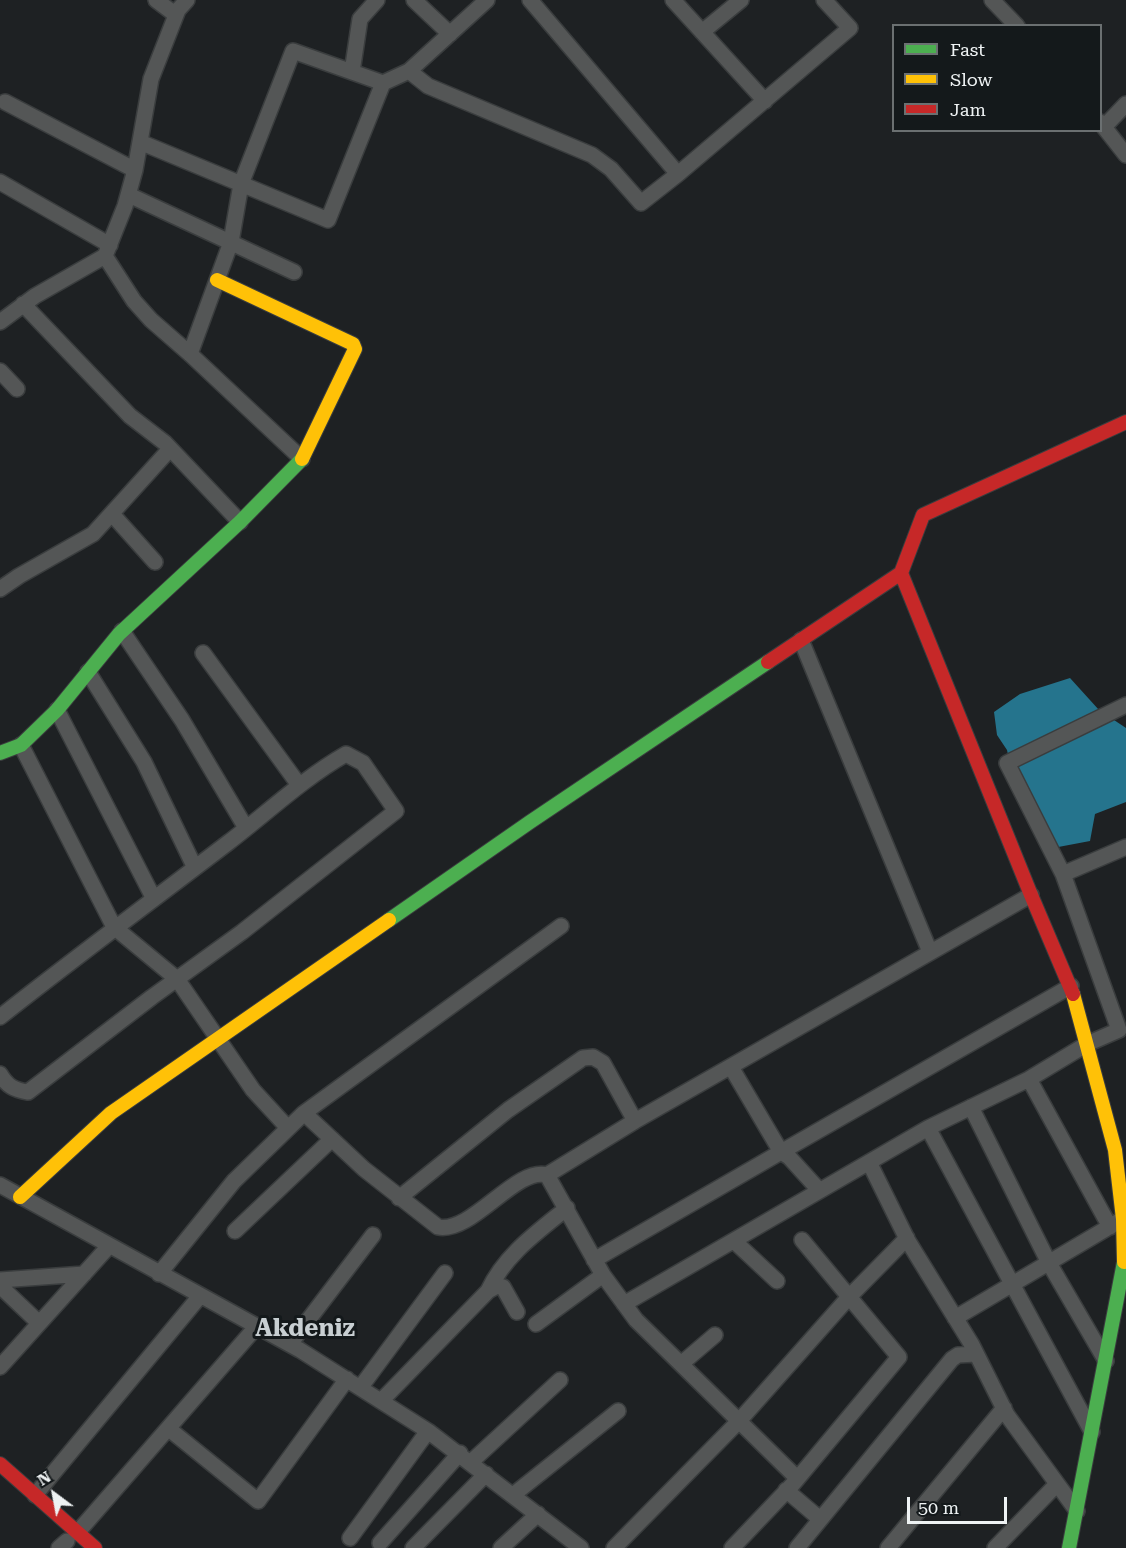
<!DOCTYPE html>
<style>
body{margin:0}
#map{position:relative;width:1126px;height:1548px;overflow:hidden;background:#1e2123;font-family:"Roboto Serif",serif}
canvas{display:block}
.legend{position:absolute;left:892px;top:24px;width:210px;height:108px;box-sizing:border-box;background:#14191b;border:2px solid #6b7071;margin:0;padding:8px 10px;list-style:none;font-size:18px;color:#eef2f3}
.legend li{display:flex;align-items:center;gap:12px;height:30px}
.legend b{width:30px;border:2px solid #6b7071}
.north{position:absolute;left:24px;top:1464px;width:60px;height:60px;-webkit-text-stroke:4px #14191b;paint-order:stroke;rotate:328deg;font-size:16px;font-weight:700;line-height:24px;text-align:center;color:#eef2f3}
.north::after{content:'';display:block;margin:auto;width:21px;height:27px;background:#eef2f3;clip-path:polygon(50% 0,100% 100%,50% 72%,0 100%)}
.scale{position:absolute;left:907px;top:1497px;width:100px;height:27px;box-sizing:border-box;border:3px solid #eef2f3;border-top:0;padding-left:8px;font-size:18px;line-height:21px;white-space:nowrap;color:#eef2f3;-webkit-text-stroke:4px #14191b;paint-order:stroke}
</style>
<div id="map">
<canvas width="1126" height="1548"></canvas>
<ul class="legend">
<li><b style="height:8px;background:#4caf50"></b>Fast</li>
<li><b style="height:8px;background:#ffc107"></b>Slow</li>
<li><b style="height:8px;background:#c62828"></b>Jam</li>
</ul>
<div class="north">N</div>
<div class="scale">50 m</div>
</div>
<script>
const ctx = document.querySelector('canvas').getContext('2d');
ctx.lineJoin = 'round';
function paint(path, color) { ctx.fillStyle = color; ctx.fill(path, 'evenodd'); }
function strokePath(path, color, width, dash) { ctx.strokeStyle = color; ctx.lineWidth = width; ctx.lineCap = dash ? 'butt' : 'round'; ctx.setLineDash(dash || []); ctx.stroke(path); }
function drawText(font, color, halo, rows, align = 'center') {
  ctx.font = font + ' "Roboto Serif",serif'; ctx.lineWidth = 6; ctx.setLineDash([]); ctx.textBaseline = 'middle'; ctx.strokeStyle = halo; ctx.fillStyle = color; for (const [text, x, y, turn = 0] of rows) {
    ctx.save(); ctx.translate(x, y); ctx.rotate((+turn || 0) * Math.PI / 180); ctx.textAlign = isNaN(turn) ? turn : align; if (halo) ctx.strokeText(text, 0, 0); ctx.fillText(text, 0, 0); ctx.restore();
  }
}
paint(new Path2D(`
 M1070,678L1099,710L1126,728V802L1095,814L1090,841L1053,848L1018,801L1007,750L997,735L994,712L1020,694Z`), '#25748d');
const street = new Path2D(`
 M156,0L176,15
 M414,0L450,34
 M530,0L678,174L850,28L824,0
 M673,0L765,101
 M992,0L1017,26
 M702,32L741,0
 M409,71L428,86L592,155L611,169L641,203L678,174
 M352,72L360,19L377,0
 M5,102L135,170
 M1100,122L1126,155
 M1104,127L1126,104
 M140,142L328,220L383,83L409,71L487,0
 M0,182L110,245
 M129,195L294,272
 M105,256L134,301L151,320L190,354L302,459
 M23,304L130,416L165,443L240,522
 M0,322L35,296L105,256L125,206L135,170L151,79L178,10L187,0
 M190,354L231,242L241,184L293,51L383,83
 M0,371L17,389
 M112,514L155,562
 M0,589L19,576L93,534L170,449
 M122,631L182,720L246,828
 M801,640L930,952
 M203,653L299,785
 M88,672L144,762L195,868
 M57,710L154,899
 M21,745L114,927L177,979L253,1090L288,1128
 M1063,874L1007,763L1126,705
 M0,1017C76,957 153,900 229,842C268,812 304,778 346,754L363,763L396,811L242,932L152,997L28,1092C14,1090 7,1086 0,1074
 M731,1067L781,1152L1071,986
 M1029,1079L1110,1227
 M971,1107L1049,1263L1106,1361
 M304,1113L364,1169L438,1227C472,1234 516,1166 547,1175L603,1275L636,1320L797,1478
 M928,1128L1092,1432
 M869,1162L908,1241L972,1345L1007,1415L1077,1511
 M547,1175L635,1121L1031,895
 M0,1185L300,1350L428,1431L581,1548
 M399,1198L508,1110L583,1058L593,1057L603,1063L635,1121
 M235,1231L332,1139
 M734,1241L777,1281
 M594,1260L781,1152L789,1157L819,1190
 M159,1274L234,1181L304,1113L561,926
 M0,1280L84,1274
 M0,1286L39,1323
 M488,1291C505,1255 536,1233 567,1208
 M624,1304L928,1128L1029,1079L1087,1044L1119,1030L1063,874L1126,847
 M955,1318L1126,1217
 M536,1324L603,1275
 M290,1344L373,1235
 M681,1364L715,1335
 M0,1367L109,1246
 M360,1388L445,1273
 M381,1401L488,1291L497,1286L503,1287L517,1312
 M169,1429L258,1501L347,1379
 M471,1462L560,1380
 M786,1490L820,1519
 M35,1495L200,1296
 M513,1495L618,1411
 M77,1533L257,1326
 M350,1538L428,1431
 M380,1543L460,1453
 M59,1548L67,1541
 M413,1548L486,1474
 M501,1548L538,1514
 M614,1548L739,1421L849,1297L907,1238
 M732,1548L793,1484L899,1357L802,1240
 M797,1548L952,1359L958,1355L976,1354
 M888,1548L1004,1408
 M995,1548L1057,1484`);
const fast = new Path2D(`
 M0,753L21,745L57,710L119,634L240,522L302,459
 M389,920L530,822L768,662
 M1069,1548L1124,1262`);
const slow = new Path2D(`
 M217,280L353,344L355,349L302,459
 M1073,994L1115,1150L1123,1219L1124,1262
 M20,1197L111,1113L389,920`);
const jam = new Path2D(`
 M901,573L1031,895L1073,994
 M768,662L901,573L923,515L1126,422
 M0,1464L95,1548`);
strokePath(street, '#3a3d3e', 18);
strokePath(fast, '#3a3d3e', 16);
strokePath(slow, '#3a3d3e', 16);
strokePath(jam, '#3a3d3e', 16);
strokePath(street, '#545656', 15);
strokePath(fast, '#4caf50', 14);
strokePath(slow, '#ffc107', 14);
strokePath(jam, '#c62828', 14);
drawText('bold 24px', '#c8cfd2', '#14191b', [
 ["Akdeniz",305,1329]
]);
</script>
